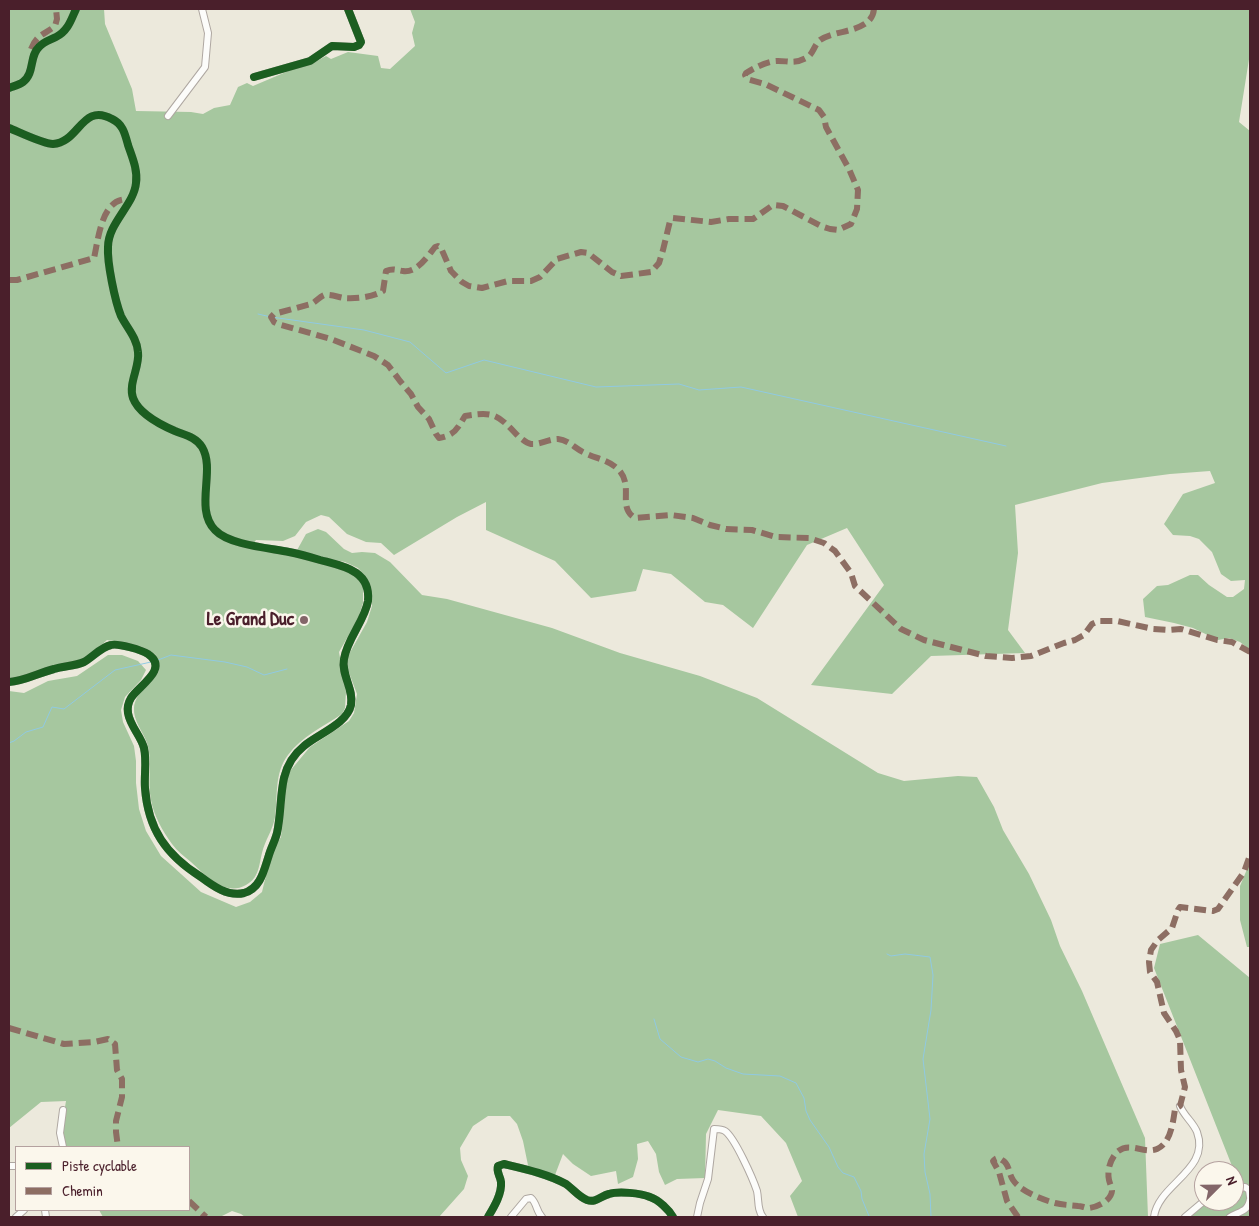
<!DOCTYPE html>
<style>
body{margin:0}
#map{position:relative;width:1259px;height:1226px;overflow:hidden;background:#ece9dc;font-family:"Patrick Hand",sans-serif}
canvas{display:block}
.frame{position:absolute;inset:0;border:10px solid #4a1f2b;pointer-events:none}
.legend{position:absolute;left:15px;top:1146px;width:175px;height:65px;box-sizing:border-box;background:#fbf7ec;border:1px solid #b4a19f;margin:0;padding:6px 9px;list-style:none;font-size:15px;color:#4a1f2b}
.legend li{display:flex;align-items:center;gap:10px;height:25px}
.legend b{width:25px;border:1px solid #b4a19f}
.north{position:absolute;left:1194px;top:1161px;width:50px;height:50px;box-sizing:border-box;background:#fbf7ec;border:1px solid #b4a19f;border-radius:50%;rotate:67deg;font-size:14px;font-weight:700;line-height:20px;text-align:center;color:#4a1f2b}
.north::after{content:'';display:block;margin:auto;width:18px;height:22px;background:#836669;clip-path:polygon(50% 0,100% 100%,50% 72%,0 100%)}
</style>
<div id="map">
<canvas width="1259" height="1226"></canvas>
<div class="frame"></div>
<ul class="legend">
<li><b style="height:6px;background:#1b5e20"></b>Piste cyclable</li>
<li><b style="height:6px;background:#8d6e63"></b>Chemin</li>
</ul>
<div class="north">N</div>
</div>
<script>
const ctx = document.querySelector('canvas').getContext('2d');
ctx.lineJoin = 'round';
function paint(path, color) { ctx.fillStyle = color; ctx.fill(path, 'evenodd'); }
function strokePath(path, color, width, dash) { ctx.strokeStyle = color; ctx.lineWidth = width; ctx.lineCap = dash ? 'butt' : 'round'; ctx.setLineDash(dash || []); ctx.stroke(path); }
function drawText(font, color, halo, rows, align = 'center') {
  ctx.font = font + ' "Patrick Hand",sans-serif'; ctx.lineWidth = 5; ctx.setLineDash([]); ctx.textBaseline = 'middle'; ctx.strokeStyle = halo; ctx.fillStyle = color; for (const [text, x, y, turn = 0] of rows) {
    ctx.save(); ctx.translate(x, y); ctx.rotate((+turn || 0) * Math.PI / 180); ctx.textAlign = isNaN(turn) ? turn : align; if (halo) ctx.strokeText(text, 0, 0); ctx.fillText(text, 0, 0); ctx.restore();
  }
}
paint(new Path2D(`
 M9,9H104L105,24L132,89L136,111L191,112L203,114L214,108L230,105L238,87L247,83L253,86L293,69L315,62L326,56L331,59L348,52L378,56L381,68L390,69L415,46L412,33L415,22L410,9H1250V53L1239,122L1250,131V650L1240,642L1229,638L1218,640L1193,628L1174,623L1145,617L1143,599L1157,586L1168,585L1190,575H1198L1209,585L1227,597H1233L1244,589L1245,580L1231,581L1221,574L1212,552L1199,539L1190,536L1173,535L1164,524L1183,494L1215,483L1210,471L1170,474L1102,483L1015,505L1018,553L1008,630L1025,653L931,656L892,694L811,685L884,585L847,528L807,545L753,628L723,605L705,602L671,574L643,569L636,591L591,598L555,561L486,530V502L457,517L394,555L381,543L366,542L347,534L329,517L321,515L306,522L295,536L283,541L256,540L251,547L342,566L361,580L363,588V603L358,619L339,652L346,692L345,708L342,714C324,726 301,737 288,755C274,773 278,797 275,817C273,830 265,840 262,853C259,865 259,878 246,885C225,897 205,875 191,862C184,856 177,851 172,844C162,830 154,816 151,800C147,781 153,761 147,743C143,732 133,720 134,708C135,693 151,682 159,671C159,667 159,662 158,659C153,645 119,642 107,640L95,651L84,660L55,665L23,676L9,678Z
 M318,529L326,532L344,549L352,553L362,552L375,553L390,562L422,595L447,599L552,628L620,653L700,676L757,698L878,773L904,781L958,776L977,777L994,807L1003,830L1029,874L1051,920L1060,946L1082,991L1145,1138L1148,1217H798L790,1196L802,1181L786,1143L761,1116L718,1110L706,1134L705,1178L677,1179L665,1185L659,1172L656,1154L648,1141L637,1144L638,1159L633,1177L618,1184L616,1171L591,1176L573,1164L563,1154L555,1175L529,1170L523,1141L517,1124L510,1116H488L473,1126L460,1148L461,1160L468,1176L464,1189L439,1217H245L241,1214L232,1211L220,1217H103L99,1210H189V1147H65L61,1131L66,1101L41,1102L9,1128V691L24,693L48,681L77,676L108,655H122L138,661L146,670L141,680L125,697L121,710L123,722L134,746L136,761V783L139,809L146,831L161,856L201,892L236,907L250,902L262,892L268,867L270,854L281,837L287,778L290,771L310,747L349,721L354,713L357,694L348,670V656L367,622L372,606V596L371,587L366,577L358,568L345,562L296,552L306,534Z
 M1250,862V947H1247L1240,920V886Z
 M1198,935L1250,978V1217H1186L1204,1197V1201H1234V1171H1228L1232,1166L1154,968L1160,944Z`), '#a6c79f');
strokePath(new Path2D(`
 M258,314L271,317L364,330L410,342L446,373L484,360L596,387L679,384L699,390L741,387L1006,446
 M158,660L171,655L225,662L247,667L264,675L287,669
 M9,743L14,741L26,732L43,727L52,707L64,709L115,670L151,662
 M887,954L891,956L905,954L930,957L933,975L931,1010L923,1059L930,1119L924,1154L925,1172L930,1194L931,1217
 M654,1019L660,1039L681,1057L698,1062L708,1059L715,1061L726,1068L743,1074L780,1076L796,1083L804,1098L806,1111L810,1120L829,1147L838,1167L843,1173L854,1177L861,1191L862,1199L869,1216L868,1217`), '#90cae2', 1);
const minor = new Path2D(`
 M254,77L310,61L332,46L354,47L359,45L361,42L348,9
 M9,88C14,86 19,85 23,82C35,73 29,56 39,47C43,42 50,40 56,37C68,31 71,20 76,9
 M168,116L205,67L208,33L202,9
 M9,128C19,132 43,144 53,144C79,143 82,102 112,119C123,124 125,134 128,145C132,157 138,170 136,183C134,205 108,223 108,247C107,263 115,301 121,316C127,328 137,338 138,352C140,367 128,383 133,398C139,414 161,425 175,431C185,435 196,437 202,447C216,470 194,509 215,530C229,545 269,548 289,552C300,554 310,557 320,560C342,566 371,570 368,601C365,620 347,639 344,659C341,675 354,689 351,705C347,724 318,734 304,746C294,754 287,765 284,778C280,796 281,815 277,833C275,841 271,848 269,855C264,870 261,888 244,893C228,897 213,886 201,877C166,855 148,829 145,788C144,775 147,761 144,748C141,736 130,726 128,713C127,707 128,703 131,698C138,686 170,669 148,654C142,650 118,643 111,645C101,647 93,657 84,662C75,666 64,666 54,669C38,673 25,681 9,682
 M63,1110L60,1133L63,1147
 M9,1166H16
 M1234,1193L1240,1188L1245,1187L1249,1190L1250,1197
 M45,1210L46,1217
 M16,1217L24,1210
 M488,1217C494,1207 502,1194 501,1182C500,1175 496,1172 498,1166L504,1164C525,1169 548,1174 566,1184C573,1189 579,1197 587,1200C596,1203 601,1196 609,1194C618,1191 641,1193 650,1197C659,1200 669,1210 673,1217
 M511,1217L526,1199L531,1198C537,1203 536,1211 542,1217
 M697,1217L700,1203L708,1179L714,1129C717,1129 722,1129 725,1131C735,1138 753,1179 757,1191C759,1200 757,1210 763,1217
 M1154,1217C1158,1184 1211,1170 1197,1132C1193,1122 1184,1116 1180,1106
 M1185,1217L1204,1201
 M1230,1217C1240,1211 1248,1212 1250,1199`);
strokePath(minor, '#aea7a1', 8);
strokePath(minor, '#fcfcfa', 6);
strokePath(new Path2D(`
 M874,9C872,33 836,29 820,40C814,45 813,55 806,58C793,65 787,60 775,61C764,63 756,67 746,73L745,75L747,79L765,84L819,110L824,117L826,127L849,169L858,190L857,209L851,224L838,230L830,229L821,226L783,206L773,205L753,219H729L711,222L673,218L670,221L663,250L659,263L651,272L621,276L612,272L588,253L581,252L557,259L540,277L531,281H508L482,288L469,286L462,282L451,271L441,248L438,246L435,247C427,257 417,273 403,271C396,270 393,268 386,271L383,291C373,297 356,299 344,298C338,297 330,294 324,295C319,297 316,302 311,304L274,314L271,317L274,322L278,324L331,339L374,356L388,365L400,381L411,394L418,407L429,419L436,434L439,438C455,435 457,429 465,416C495,411 498,415 518,436C522,439 526,443 531,444C539,445 549,439 558,439C569,440 575,449 585,453C597,459 609,460 619,470C634,487 617,507 635,518L671,515L693,518L710,525L726,529L752,530L776,537L809,538L824,543L835,551L851,573L855,586L901,629L924,640L986,656L1012,658L1031,656L1064,643L1075,640L1084,635L1092,624L1099,621H1117L1153,629L1168,630L1181,629L1217,640L1232,642L1250,652
 M31,49C37,34 44,35 55,26L57,19L56,9
 M9,280H17L94,258C98,241 101,205 121,200C124,199 126,200 129,200
 M9,1028L64,1044L94,1042L108,1039L115,1044L117,1070L122,1079V1097L116,1121V1132L118,1147
 M189,1201L206,1217
 M1018,1217L1007,1201L999,1172L993,1161C996,1158 998,1157 1002,1160C1010,1164 1008,1173 1013,1180C1020,1191 1043,1200 1055,1203C1063,1205 1070,1205 1078,1206C1082,1206 1085,1208 1089,1208C1097,1207 1111,1201 1112,1191C1112,1188 1110,1184 1109,1180C1107,1170 1110,1160 1117,1152C1123,1147 1127,1147 1135,1148C1141,1149 1150,1152 1157,1149C1171,1143 1173,1122 1175,1109L1180,1106L1185,1087L1181,1070L1180,1040L1176,1031L1164,1013L1157,982L1150,972L1149,962L1151,950L1158,940L1172,928L1178,910L1180,907L1213,911L1218,909L1244,872L1250,855`), '#8d6e63', 6, [12, 6]);
strokePath(new Path2D(`
 M254,77L310,61L332,46L354,47L359,45L361,42L348,9
 M9,88C14,86 19,85 23,82C35,73 29,56 39,47C43,42 50,40 56,37C68,31 71,20 76,9
 M9,128C19,132 43,144 53,144C79,143 82,102 112,119C123,124 125,134 128,145C132,157 138,170 136,183C134,205 108,223 108,247C107,263 115,301 121,316C127,328 137,338 138,352C140,367 128,383 133,398C139,414 161,425 175,431C185,435 196,437 202,447C216,470 194,509 215,530C229,545 269,548 289,552C300,554 310,557 320,560C342,566 371,570 368,601C365,620 347,639 344,659C341,675 354,689 351,705C347,724 318,734 304,746C294,754 287,765 284,778C280,796 281,815 277,833C275,841 271,848 269,855C264,870 261,888 244,893C228,897 213,886 201,877C166,855 148,829 145,788C144,775 147,761 144,748C141,736 130,726 128,713C127,707 128,703 131,698C138,686 170,669 148,654C142,650 118,643 111,645C101,647 93,657 84,662C75,666 64,666 54,669C38,673 25,681 9,682
 M488,1217C494,1207 502,1194 501,1182C500,1175 496,1172 498,1166L504,1164C525,1169 548,1174 566,1184C573,1189 579,1197 587,1200C596,1203 601,1196 609,1194C618,1191 641,1193 650,1197C659,1200 669,1210 673,1217`), '#1b5e20', 8);
for (const [x, y, r, color] of [
 [304,620,5,"#836669"]
]) { const dot = new Path2D(); dot.arc(x, y, r, 0, 2 * Math.PI); ctx.fillStyle = color; ctx.fill(dot); strokePath(dot, '#fbf7ec', 2); }
drawText('bold 19px', '#4a1f2b', '#fbf7ec', [
 ["Le Grand Duc",294,620]
], 'right');
</script>
